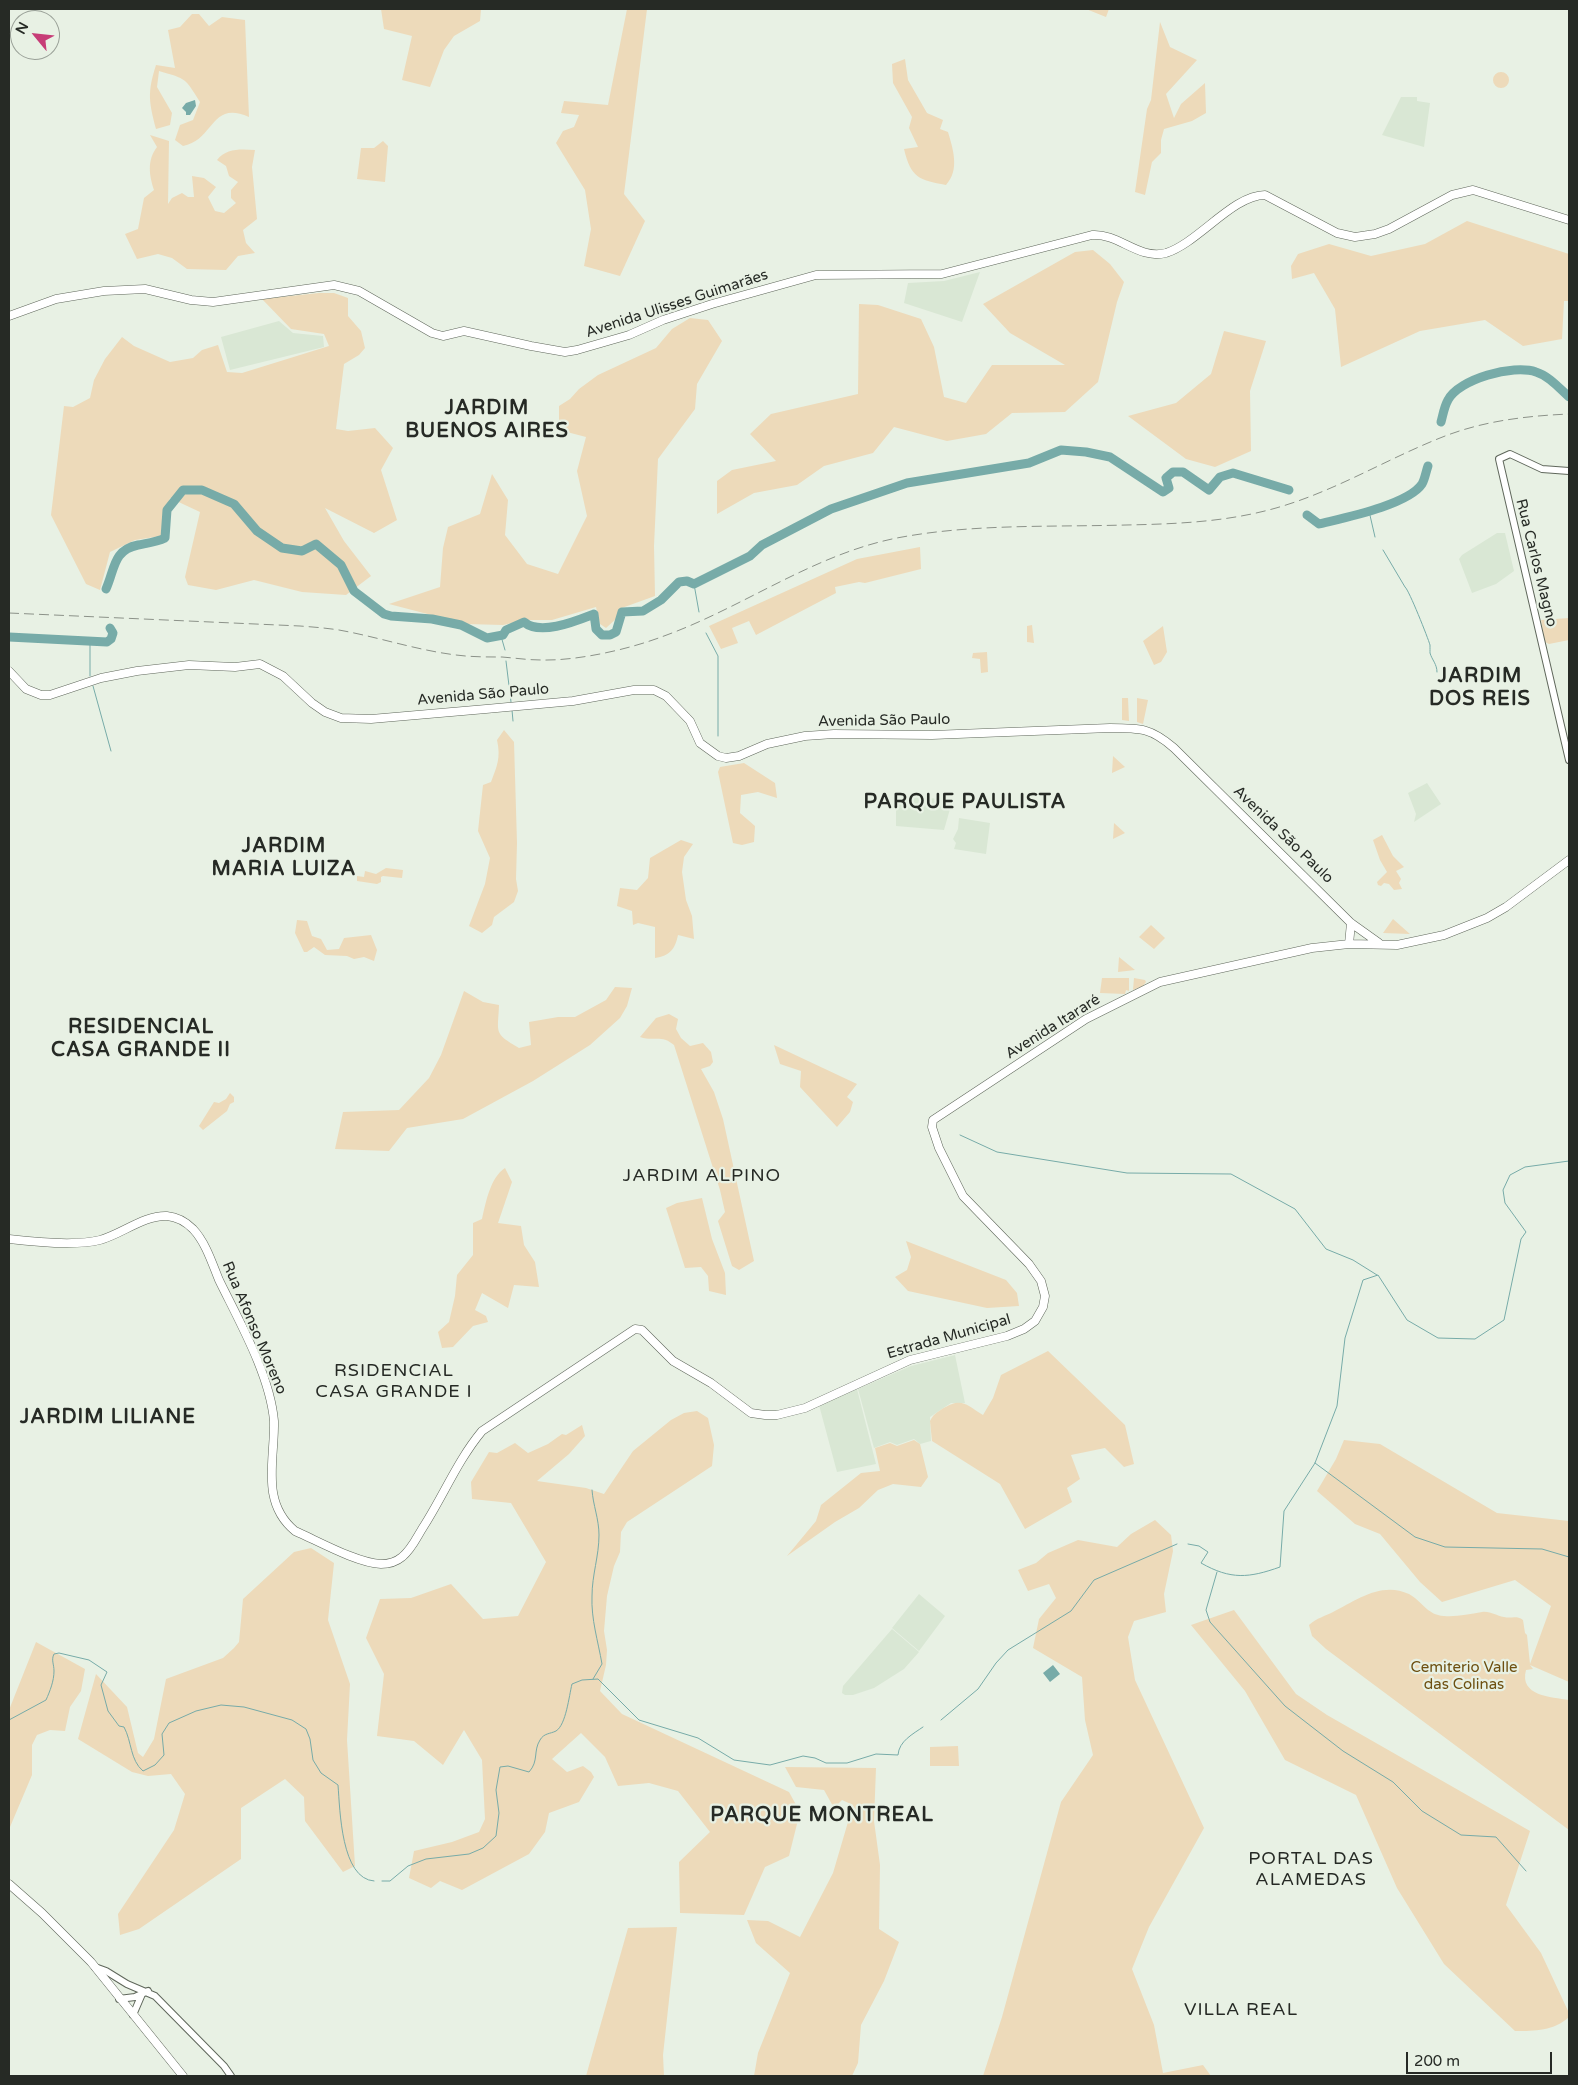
<!DOCTYPE html>
<meta charset="utf-8">
<style>
body{margin:0}
#map{position:relative;width:1578px;height:2085px;overflow:hidden;background:#e8f1e4;font-family:"Varela Round",sans-serif}
canvas{display:block}
.frame{position:absolute;inset:0;border:10px solid #262a25;pointer-events:none}
.north{position:absolute;left:10px;top:10px;width:50px;height:50px;box-sizing:border-box;background:#e8f1e4;border:1px solid #9aa198;border-radius:50%;rotate:298deg;font-size:14px;font-weight:700;line-height:20px;text-align:center;color:#262a25}
.north::after{content:'';display:block;margin:auto;width:18px;height:22px;background:#c73d77;clip-path:polygon(50% 0,100% 100%,50% 72%,0 100%)}
.scale{position:absolute;left:1406px;top:2052px;width:146px;height:22px;box-sizing:border-box;border:2px solid #262a25;border-top:0;padding-left:6px;font-size:15px;line-height:18px;white-space:nowrap;color:#262a25;-webkit-text-stroke:4px #e8f1e4;paint-order:stroke}
</style>
<div id="map">
<canvas width="1578" height="2085"></canvas>
<div class="frame"></div>
<div class="north">N</div>
<div class="scale">200 m</div>
</div>
<script>
const ctx = document.querySelector('canvas').getContext('2d');
ctx.lineJoin = 'round';
function paint(path, color) { ctx.fillStyle = color; ctx.fill(path, 'evenodd'); }
function strokePath(path, color, width, dash) { ctx.strokeStyle = color; ctx.lineWidth = width; ctx.lineCap = dash ? 'butt' : 'round'; ctx.setLineDash(dash || []); ctx.stroke(path); }
function drawText(font, color, halo, rows, align = 'center') {
  ctx.font = font + ' "Varela Round",sans-serif'; ctx.lineWidth = 4.5; ctx.setLineDash([]); ctx.textBaseline = 'middle'; ctx.strokeStyle = halo; ctx.fillStyle = color; for (const [text, x, y, turn = 0] of rows) {
    ctx.save(); ctx.translate(x, y); ctx.rotate((+turn || 0) * Math.PI / 180); ctx.textAlign = isNaN(turn) ? turn : align; if (halo) ctx.strokeText(text, 0, 0); ctx.fillText(text, 0, 0); ctx.restore();
  }
}
paint(new Path2D(`
 M1401,97H1417V101L1430,103L1424,147L1382,135Z
 M980,272L962,322L904,303L908,283L944,281Z
 M279,321L293,333L323,336L324,347L230,370L221,337Z
 M1497,533H1505L1514,571L1496,584L1472,593L1459,559L1462,555Z
 M1427,783L1441,804L1414,822L1416,814L1408,793Z
 M900,796L942,799L950,809L944,830L896,826V798Z
 M959,818L990,823L986,854L954,849L956,843L953,839L958,829Z
 M955,1355L965,1403H951L930,1417L931,1441L920,1444L914,1439L897,1445L890,1442L874,1448L858,1389L911,1366Z
 M857,1389L876,1464L837,1472L819,1405Z
 M919,1594L945,1616L919,1651L892,1628Z
 M892,1629L919,1652L904,1669L874,1688L853,1695H845L842,1693L843,1686Z`), '#d9e7d4');
paint(new Path2D(`
 M381,9H481L480,21L454,36L444,50L430,87L402,80L412,36L384,29Z
 M627,9H647L624,194L645,221L620,276L584,266L591,229L585,190L556,143L563,131L574,127L579,115L561,113L564,101L608,105Z
 M1086,9H1109L1106,17Z
 M192,14H199L209,26L222,17L245,20L249,117C210,100 215,140 183,146L175,140L180,125L193,120L200,102C185,78 187,79 159,71L157,87L172,113L170,125L156,129C149,102 147,93 156,65L175,68L168,30L180,27Z
 M1160,22L1170,47L1197,60L1166,94L1174,118L1181,104L1205,83L1206,113L1192,121L1164,129L1161,140V153L1152,162L1145,195L1135,192L1147,109L1151,100Z
 M905,59L908,80L927,113L943,120L940,129L948,132C953,149 960,170 946,185C919,180 911,178 904,149L918,147L909,128L912,117L893,83L892,64Z
 M1493 80a8 8 0 1 1 16 0a8 8 0 1 1-16 0Z
 M150,135L169,141L168,204L172,198L182,193L188,197H194L192,176L204,178L216,187L208,197L215,211L224,213L236,203L231,198V190L238,182L229,176L226,166L217,160C226,148 241,149 255,150L252,167L257,219L243,230L246,243L255,253L238,256L226,270L187,269L172,258L158,254L137,259L125,234L138,229L144,198L154,190C149,175 147,160 157,147Z
 M383,141L388,146L385,182L357,179L361,148H374Z
 M1467,221L1569,254V301H1564L1562,339L1523,346L1485,320L1420,331L1341,367L1335,309L1314,273L1292,279L1291,266L1298,254L1329,244L1371,256L1425,244Z
 M1093,250L1110,264L1124,282L1117,302L1098,382L1065,412L1012,413L986,434L947,441L894,427L873,453L824,466L797,485L754,493L717,514V481L732,470L776,461L750,434L771,414L858,394L859,304L878,305L921,319L934,347L944,397L966,403L992,365H1065L1010,333L983,304L1075,252Z
 M319,293H334L348,298V316L361,331L365,348L359,355L344,364L336,429L348,431L375,428L393,448L381,470L397,520L374,533L325,508L344,541L371,576L346,595L302,592L254,580L216,590L188,585L185,577L200,512L170,498L161,536L135,540L110,552L100,590L86,584L51,515L64,406L73,407L90,398L94,380L105,359L122,337L134,346L170,362L193,358L202,350L218,345L227,372L242,373L329,346L324,334L291,329L262,299Z
 M690,318L708,320L722,341L697,384L695,409L658,459L654,546L655,596L619,609L617,618L606,628L600,624L596,607L552,620H526L503,625L466,624L389,604L440,587L443,548L448,527L480,514L492,474L508,500L505,535L527,564L558,574L587,516L577,471L586,437L563,431L559,426V406L570,399L579,389L598,375L656,348L672,329Z
 M1224,331L1266,341L1250,391L1251,451L1215,467L1186,459L1128,416L1176,403L1211,374Z
 M920,547L921,569L865,583L859,582L835,587L836,593L756,635L749,621L732,628L738,643L721,649L709,626L857,559Z
 M1569,618V640L1549,644L1545,642L1541,620Z
 M1032,625L1034,643L1027,642V626Z
 M1163,626L1167,652L1161,662L1154,665L1143,641Z
 M987,652L988,672L981,673L980,659L972,658L973,653Z
 M1122,698H1128L1129,721L1122,720Z
 M1137,698L1148,700L1143,724L1137,722Z
 M504,730L514,742L517,843L516,879L518,891L514,902L494,917L492,925L482,933L469,926L485,884L490,858L478,831L483,785L491,782C497,766 501,758 497,740Z
 M1113,756L1125,767L1112,773Z
 M744,763L775,783L777,798L758,792L741,795L740,813L755,826L754,842L742,845L733,843L718,772L720,767Z
 M1114,823L1125,833L1113,839Z
 M1382,835L1393,856L1404,867L1396,871L1401,879L1399,883L1402,889L1394,890L1389,884L1384,883L1381,886L1378,885L1377,882L1387,872L1380,860L1373,840Z
 M681,840L693,844L684,857L682,872L686,900L692,916L694,939L678,935C675,949 670,956 655,958V927L638,923L633,925L632,911L617,906L620,888L637,890L648,878L650,858Z
 M386,868L403,870L402,878L383,876L381,877V882L377,884L357,881V876L364,877L365,871L376,874Z
 M1393,919L1410,934L1383,933Z
 M297,920L307,921L312,936L321,939L327,950L339,949L344,938L371,935L377,950L374,961L364,957L354,959L347,956L325,955L314,947L307,952H304L295,933Z
 M1151,925L1165,938L1154,949L1139,937Z
 M1119,957L1135,970L1118,972Z
 M1102,978H1129V991L1126,990L1125,994L1100,993Z
 M1134,978L1145,980L1146,982L1143,986L1133,990Z
 M615,987L632,988L627,1006L620,1018L590,1045L533,1081L463,1119L407,1128L389,1151L335,1149L343,1112L399,1110L429,1078L441,1055L464,991L483,1002L499,1005C498,1033 493,1033 519,1048L531,1045L529,1022L558,1017H575L606,1000Z
 M669,1014L678,1019L676,1029L681,1038L690,1046L703,1043L711,1052L713,1062L710,1066L701,1069L714,1092L723,1119L754,1261L739,1270L732,1266L718,1221L725,1212L720,1190L674,1045C661,1034 654,1042 640,1037L656,1018Z
 M774,1045L857,1084L847,1097L853,1102L850,1112L837,1127L800,1087L801,1071L780,1064Z
 M230,1093L234,1097V1102L230,1104L227,1111L203,1130L199,1126L214,1102L219,1103L226,1099Z
 M505,1168L512,1182L498,1223L521,1226L524,1245L535,1262L539,1287L514,1285L508,1308L482,1293L475,1310L486,1316L488,1322L473,1326L453,1347L442,1348L438,1332L449,1322L455,1296L457,1275L473,1255V1223L482,1219C486,1202 490,1178 505,1168Z
 M702,1198L712,1239L725,1273L726,1295L709,1291L708,1276L701,1267L685,1268L666,1208L677,1203Z
 M906,1241L1006,1280L1017,1293L1019,1306L987,1308L908,1291L895,1277L907,1270L911,1257Z
 M1048,1351L1125,1425L1134,1464L1124,1467L1105,1448L1071,1455L1080,1479L1067,1488L1072,1502L1025,1529L1000,1484L932,1441L930,1421C933,1415 936,1413 942,1409C962,1397 965,1404 983,1415L993,1398L1001,1375Z
 M697,1411L708,1418L714,1445L712,1466L627,1522L621,1532L620,1552L614,1566L607,1596L604,1631L607,1650L606,1665L600,1691L622,1714L789,1792L800,1812L789,1856L765,1867L744,1915L680,1913L679,1862L710,1832L678,1791L649,1783L618,1786L605,1757L581,1733L552,1759L567,1772L583,1766L591,1772L594,1777L579,1802L549,1813L545,1832L529,1854L462,1890L440,1881L431,1888L409,1878L414,1851L452,1842L479,1832L485,1819L482,1760L464,1730L443,1765L414,1741L377,1736L384,1674L366,1638L380,1599L411,1598L451,1584L483,1619L518,1616L546,1562L511,1503L472,1499L471,1482L489,1452L497,1453L515,1443L528,1453L548,1444L562,1434L566,1435L582,1425L585,1436L569,1454L537,1481L586,1488L604,1494L633,1451L671,1420L684,1413Z
 M914,1440L920,1444L928,1477L921,1487L893,1484L878,1490L859,1508L835,1522L787,1556L816,1521L821,1505L861,1473L880,1471L875,1448L890,1443L897,1446Z
 M1344,1440L1380,1444L1497,1513L1569,1521V1682L1530,1665L1533,1669L1526,1670C1519,1696 1551,1697 1569,1700V1830L1326,1649L1312,1636L1309,1625C1317,1618 1325,1616 1333,1612C1356,1600 1382,1581 1409,1594C1422,1601 1427,1615 1444,1616C1457,1617 1469,1614 1482,1612C1491,1611 1496,1616 1504,1617C1511,1619 1516,1615 1523,1620L1525,1633L1527,1635L1530,1664L1551,1606L1515,1580L1442,1602L1420,1582L1380,1534L1355,1524L1317,1491L1336,1459Z
 M1155,1520L1171,1535L1173,1551L1164,1594L1166,1612L1134,1621L1128,1637L1135,1680L1204,1828L1149,1927L1132,1969L1154,2025L1163,2073L1203,2065L1211,2076H983L1002,2017L1061,1802L1093,1755L1085,1720L1082,1677L1033,1648L1039,1619L1056,1598L1049,1584L1028,1591L1018,1570L1036,1563L1048,1553L1078,1540L1117,1547L1131,1534Z
 M311,1548L334,1563L328,1620L350,1684L347,1740L355,1866L343,1872L305,1821L304,1797L285,1779L241,1808V1859L139,1929L120,1935L118,1914L174,1830L185,1794L171,1774L148,1776L132,1772L78,1739L96,1674L127,1707L138,1753L143,1757L154,1739L166,1679L223,1658L234,1648L239,1642L243,1599L294,1552Z
 M1234,1610L1296,1694L1327,1715L1530,1831L1506,1905L1541,1953L1569,2013V2017C1554,2031 1535,2031 1515,2031L1444,1964L1397,1888L1356,1795L1285,1760L1245,1691L1191,1625Z
 M36,1642L85,1669L81,1691L70,1707L65,1731L50,1730L37,1735L32,1745V1775L10,1827L9,1710Z
 M958,1746L959,1766H930V1747Z
 M785,1767L876,1768L874,1821L880,1865L879,1929L899,1942L884,1981L861,2025L858,2063L852,2076H754L758,2053L790,1973L756,1943L747,1920L768,1921L800,1937L833,1873L853,1805L842,1800L834,1808L824,1790L796,1787Z
 M677,1927L663,2055L664,2076H586L628,1928Z`), '#eddaba');
paint(new Path2D(`
 M195,100L196,106L190,115H186V112L182,108L186,103Z
 M1053,1665L1060,1674L1050,1682L1043,1673Z`), '#77aba8');
strokePath(new Path2D(`
 M1369,511L1375,537
 M1383,550L1405,587C1409,590 1428,638 1430,645C1430,648 1430,651 1430,653C1432,660 1437,664 1437,672
 M694,584L699,612
 M706,633L718,656V736
 M501,636L505,650
 M506,661L511,702
 M90,676V642
 M93,686L111,751
 M512,710L513,721
 M960,1135L997,1152L1127,1173L1231,1174L1295,1209L1326,1249L1353,1260L1377,1275
 M1315,1463L1415,1537L1445,1547L1542,1549L1569,1557
 M592,1490C593,1505 599,1519 599,1535C599,1556 592,1575 592,1596C591,1619 598,1641 602,1664L593,1679
 M1188,1544L1199,1546L1208,1552L1201,1563C1231,1580 1249,1578 1280,1567L1284,1511L1315,1463L1337,1406L1345,1338L1363,1280L1378,1275L1407,1320L1438,1338L1475,1339L1504,1320L1521,1239L1526,1232L1505,1203L1503,1190L1510,1175L1525,1167L1569,1161
 M1217,1572L1206,1610L1210,1622L1285,1706L1343,1751L1393,1782L1422,1811L1461,1835L1496,1837L1526,1871
 M9,1720L46,1700C50,1691 54,1681 54,1671C54,1664 51,1660 54,1654L59,1653L89,1660L107,1672L101,1685L108,1711L119,1726L124,1727C132,1742 130,1760 143,1771L155,1765L164,1755L162,1734L169,1723L196,1711L221,1705L244,1707L292,1720L306,1729L310,1739L313,1760L321,1773L338,1785C340,1810 341,1879 374,1881
 M941,1720L978,1689L996,1663L1008,1650L1071,1611L1094,1580L1177,1544
 M382,1881H390L408,1866L426,1859L469,1854L483,1848L496,1836L499,1813L496,1790L500,1767L508,1766L529,1772C539,1761 533,1751 540,1740C544,1733 550,1734 556,1731C566,1725 569,1696 572,1684L582,1680L598,1679L639,1720L698,1738L734,1760L770,1765L803,1756L815,1758L826,1763H847L876,1754L898,1755C899,1741 913,1734 923,1727`), '#77aba8', 1);
strokePath(new Path2D(`
 M1441,422C1443,415 1444,407 1448,400C1459,379 1513,364 1536,372C1549,376 1559,388 1569,397
 M1307,515L1319,524C1343,518 1408,505 1422,484C1425,479 1426,471 1428,466
 M106,589C115,569 113,550 138,545C148,543 157,542 165,538L167,510L183,490H202L234,504L257,531L282,548L302,551L316,544L341,565L354,591L384,614L391,616L432,619L461,625L487,638L503,635L506,630L524,622C540,636 576,621 594,614L596,629L602,635H610L616,632L622,612L643,611L661,600L679,582L687,581L694,584L750,556L762,545L831,509L907,483L1029,463L1061,450L1086,452L1110,457L1163,492L1169,488L1166,478L1173,472H1183L1209,490L1220,477L1233,473L1289,490
 M9,637L107,642L111,639L113,633L110,628`), '#77aba8', 9);
const minor = new Path2D(`
 M1569,471L1542,469L1510,454L1499,459L1569,760
 M95,1967L106,1971L127,1984L155,1996L224,2066L231,2076
 M119,1999L135,1997L148,1991
 M133,2015L142,1994`);
const major = new Path2D(`
 M9,316L56,299L104,291L145,289L191,300L213,302L334,285L359,291L432,333L443,336L464,331L531,346L565,352L577,350L629,335L663,320L712,304L816,275L942,274L1092,235C1119,233 1138,260 1166,253C1198,243 1233,195 1265,195L1337,233L1355,237L1375,234L1389,229L1452,195L1473,190L1569,220
 M9,671L26,689L41,695H50L101,678L137,671L189,665L235,667L260,664L283,676L312,703L325,712L341,718L371,719L486,709L573,701L634,690H654L666,696L690,721L700,743L718,756L726,758L739,756L767,744L805,736L834,734L932,735L1110,728C1141,728 1151,728 1174,748L1351,923L1379,943
 M1349,944L1351,923
 M9,1239C34,1242 76,1246 100,1240C122,1234 144,1215 167,1216C178,1217 186,1222 193,1229C206,1243 212,1263 219,1280C239,1321 270,1375 274,1421C275,1460 260,1502 295,1531C318,1541 357,1563 381,1564C388,1564 396,1562 402,1557C411,1550 416,1539 422,1529C443,1497 457,1461 482,1431L635,1329L642,1330L673,1361L711,1383L751,1413L765,1415H777L805,1408L910,1360L1007,1336L1024,1329L1035,1321L1043,1307L1045,1296L1041,1281L1029,1264L963,1196L939,1148L932,1127L933,1120L1086,1019L1160,982L1312,948L1349,944L1397,945L1444,935L1487,918L1506,907L1569,860
 M9,1884L42,1913L91,1962L183,2076`);
strokePath(minor, '#5f675b', 8);
strokePath(major, '#5f675b', 9);
strokePath(minor, '#fff', 6);
strokePath(major, '#fff', 8);
strokePath(new Path2D(`
 M9,613L300,626C313,627 326,628 339,630C378,637 416,650 456,655C471,657 487,657 502,657C515,658 528,660 541,660C578,661 630,649 664,636C747,606 819,550 908,536C979,524 1054,527 1126,525C1176,524 1227,522 1276,508C1333,492 1385,460 1440,438C1482,421 1525,416 1569,414`), '#8b9188', 1, [10, 5]);
drawText('15px', '#262a25', '#e8f1e4', [
 ["Avenida Ulisses Guimarães",677,304,-18],
 ["Rua Carlos Magno",1536,563,76],
 ["Avenida São Paulo",483,695,-5],
 ["Avenida São Paulo",884,721,-1],
 ["Avenida São Paulo",1283,835,44],
 ["Avenida Itararé",1053,1027,-32],
 ["Rua Afonso Moreno",254,1328,67],
 ["Estrada Municipal",949,1337,-16]
]);
drawText('15px', '#6d4f10', '#e8f1e4', [
 ["Cemiterio Valle",1464,1668],
 ["das Colinas",1464,1685]
]);
ctx.letterSpacing = '1px';
drawText('18px', '#262a25', '#e8f1e4', [
 ["JARDIM ALPINO",702,1176],
 ["RSIDENCIAL",394,1371],
 ["CASA GRANDE I",394,1392],
 ["PORTAL DAS",1311,1859],
 ["ALAMEDAS",1311,1880],
 ["VILLA REAL",1241,2010]
]);
ctx.letterSpacing = '0px';
ctx.letterSpacing = '1px';
drawText('bold 20px', '#262a25', '#e8f1e4', [
 ["JARDIM",487,409],
 ["BUENOS AIRES",487,432],
 ["JARDIM",1480,677],
 ["DOS REIS",1480,700],
 ["PARQUE PAULISTA",965,803],
 ["JARDIM",284,847],
 ["MARIA LUIZA",284,870],
 ["RESIDENCIAL",141,1028],
 ["CASA GRANDE II",141,1051],
 ["JARDIM LILIANE",108,1418],
 ["PARQUE MONTREAL",822,1816]
]);
ctx.letterSpacing = '0px';
</script>
